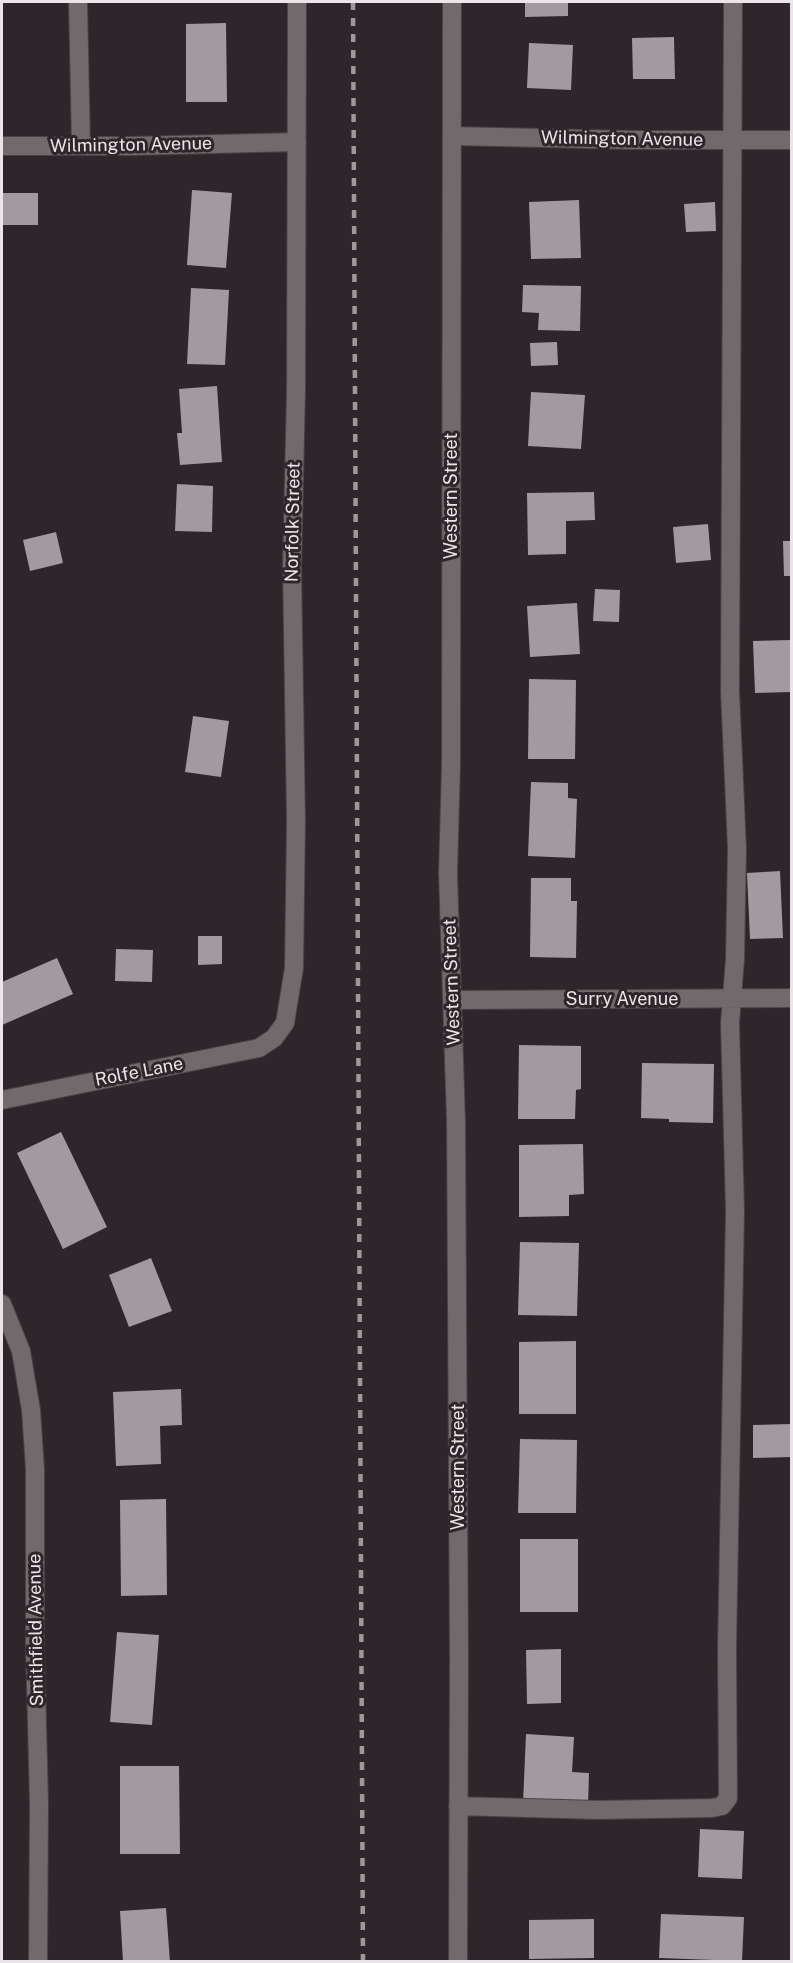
<!DOCTYPE html>
<style>
body{margin:0}
#map{position:relative;width:793px;height:1963px;overflow:hidden;background:#2e262a;font-family:"Public Sans",sans-serif}
canvas{display:block}
.frame{position:absolute;inset:0;border:3px solid #eae5e8;pointer-events:none}
</style>
<div id="map">
<canvas width="793" height="1963"></canvas>
<div class="frame"></div>
</div>
<script>
const ctx = document.querySelector('canvas').getContext('2d');
ctx.lineJoin = 'round';
function paint(path, color) { ctx.fillStyle = color; ctx.fill(path, 'evenodd'); }
function strokePath(path, color, width, dash) { ctx.strokeStyle = color; ctx.lineWidth = width; ctx.lineCap = dash ? 'butt' : 'round'; ctx.setLineDash(dash || []); ctx.stroke(path); }
function drawText(font, color, halo, rows, align = 'center') {
  ctx.font = font + ' "Public Sans",sans-serif'; ctx.lineWidth = 6; ctx.setLineDash([]); ctx.textBaseline = 'middle'; ctx.strokeStyle = halo; ctx.fillStyle = color; for (const [text, x, y, turn = 0] of rows) {
    ctx.save(); ctx.translate(x, y); ctx.rotate((+turn || 0) * Math.PI / 180); ctx.textAlign = isNaN(turn) ? turn : align; if (halo) ctx.strokeText(text, 0, 0); ctx.fillText(text, 0, 0); ctx.restore();
  }
}
paint(new Path2D(`
 M525,2H568V16L525,17Z
 M226,23L227,102H186V24Z
 M674,37L675,79H633L632,38Z
 M529,43L573,45L571,90L527,88Z
 M192,190L232,193L226,268L187,265Z
 M3,193H38V225H3Z
 M579,200L581,258L531,259L529,202Z
 M715,202L716,231L686,232L684,204Z
 M523,285L581,286L580,331L538,330L539,313L522,312Z
 M191,288L229,290L225,365L187,364Z
 M557,342L558,365L531,366L530,343Z
 M217,386L222,462L180,465L177,433H182L179,389Z
 M531,392L585,395L581,449L528,446Z
 M177,484L213,486L212,532L175,531Z
 M594,492L595,520L566,521V554L528,555L527,493Z
 M708,524L711,560L676,563L673,527Z
 M56,532L63,563L30,571L23,540Z
 M783,541H792V576H784Z
 M595,589L620,590L619,622L593,621Z
 M577,603L580,654L530,657L527,606Z
 M790,640L792,692L755,693L753,641Z
 M529,679L576,680L575,759H528Z
 M193,716L229,721L221,777L185,772Z
 M531,782L568,783V798L577,799L575,858L528,856Z
 M780,871L783,938L750,939L747,873Z
 M531,878H571V901H577L576,958L530,957Z
 M198,936H222V964L198,965Z
 M116,949L153,950L152,982L115,981Z
 M57,958L73,994L2,1025V982Z
 M519,1045L581,1046V1089L576,1090L575,1119H518Z
 M642,1063L714,1064L713,1123L669,1122V1119L641,1118Z
 M61,1132L107,1227L63,1249L17,1153Z
 M583,1144L584,1194L569,1195V1216L519,1217V1145Z
 M520,1242L579,1243L577,1316L518,1315Z
 M151,1258L172,1311L129,1327L109,1275Z
 M576,1341V1414H519V1342Z
 M181,1389L182,1425L160,1426L161,1464L116,1466L113,1392Z
 M792,1424V1457L753,1458V1425Z
 M520,1439L577,1440L576,1513H518Z
 M166,1499L167,1595L121,1596L120,1500Z
 M520,1539H578V1612H520Z
 M117,1632L159,1635L152,1725L110,1722Z
 M561,1649V1703L527,1704L526,1650Z
 M526,1734L574,1737L572,1772L589,1773L588,1807L523,1803Z
 M120,1766H179L180,1854H120Z
 M700,1829L744,1831L742,1879L698,1877Z
 M166,1908L170,1962H123L120,1911Z
 M661,1914L744,1917L742,1961L659,1958Z
 M594,1919V1958L529,1959V1920Z`), '#a39a9f');
const minor = new Path2D(`
 M78,2L81,145
 M452,2L451,765L448,873L456,1122L459,1660L458,1962
 M452,136L631,140H792
 M2,146H132L297,142
 M452,1000L792,998
 M2,1100L259,1048L274,1038L285,1023L294,968L296,821L292,567L296,391L297,2
 M2,1304L21,1351L31,1410L35,1469V1646L39,1803L38,1962
 M458,1806L597,1810L712,1808L722,1806L728,1798L727,1648L735,1211L730,1023L735,959L737,849L730,691L733,2`);
strokePath(minor, '#494246', 20);
strokePath(minor, '#72696d', 18);
strokePath(new Path2D(`
 M353,2L363,1962`), '#9e989b', 4.5, [8, 8]);
drawText('18px', '#eae5e8', '#2e262a', [
 ["Wilmington Avenue",622,139,1],
 ["Wilmington Avenue",131,145,-1],
 ["Western Street",451,496,-90],
 ["Norfolk Street",293,522,-89],
 ["Western Street",452,982,-92],
 ["Surry Avenue",622,999],
 ["Rolfe Lane",139,1072,-11],
 ["Western Street",458,1467,-90],
 ["Smithfield Avenue",36,1630,-91]
]);
</script>
